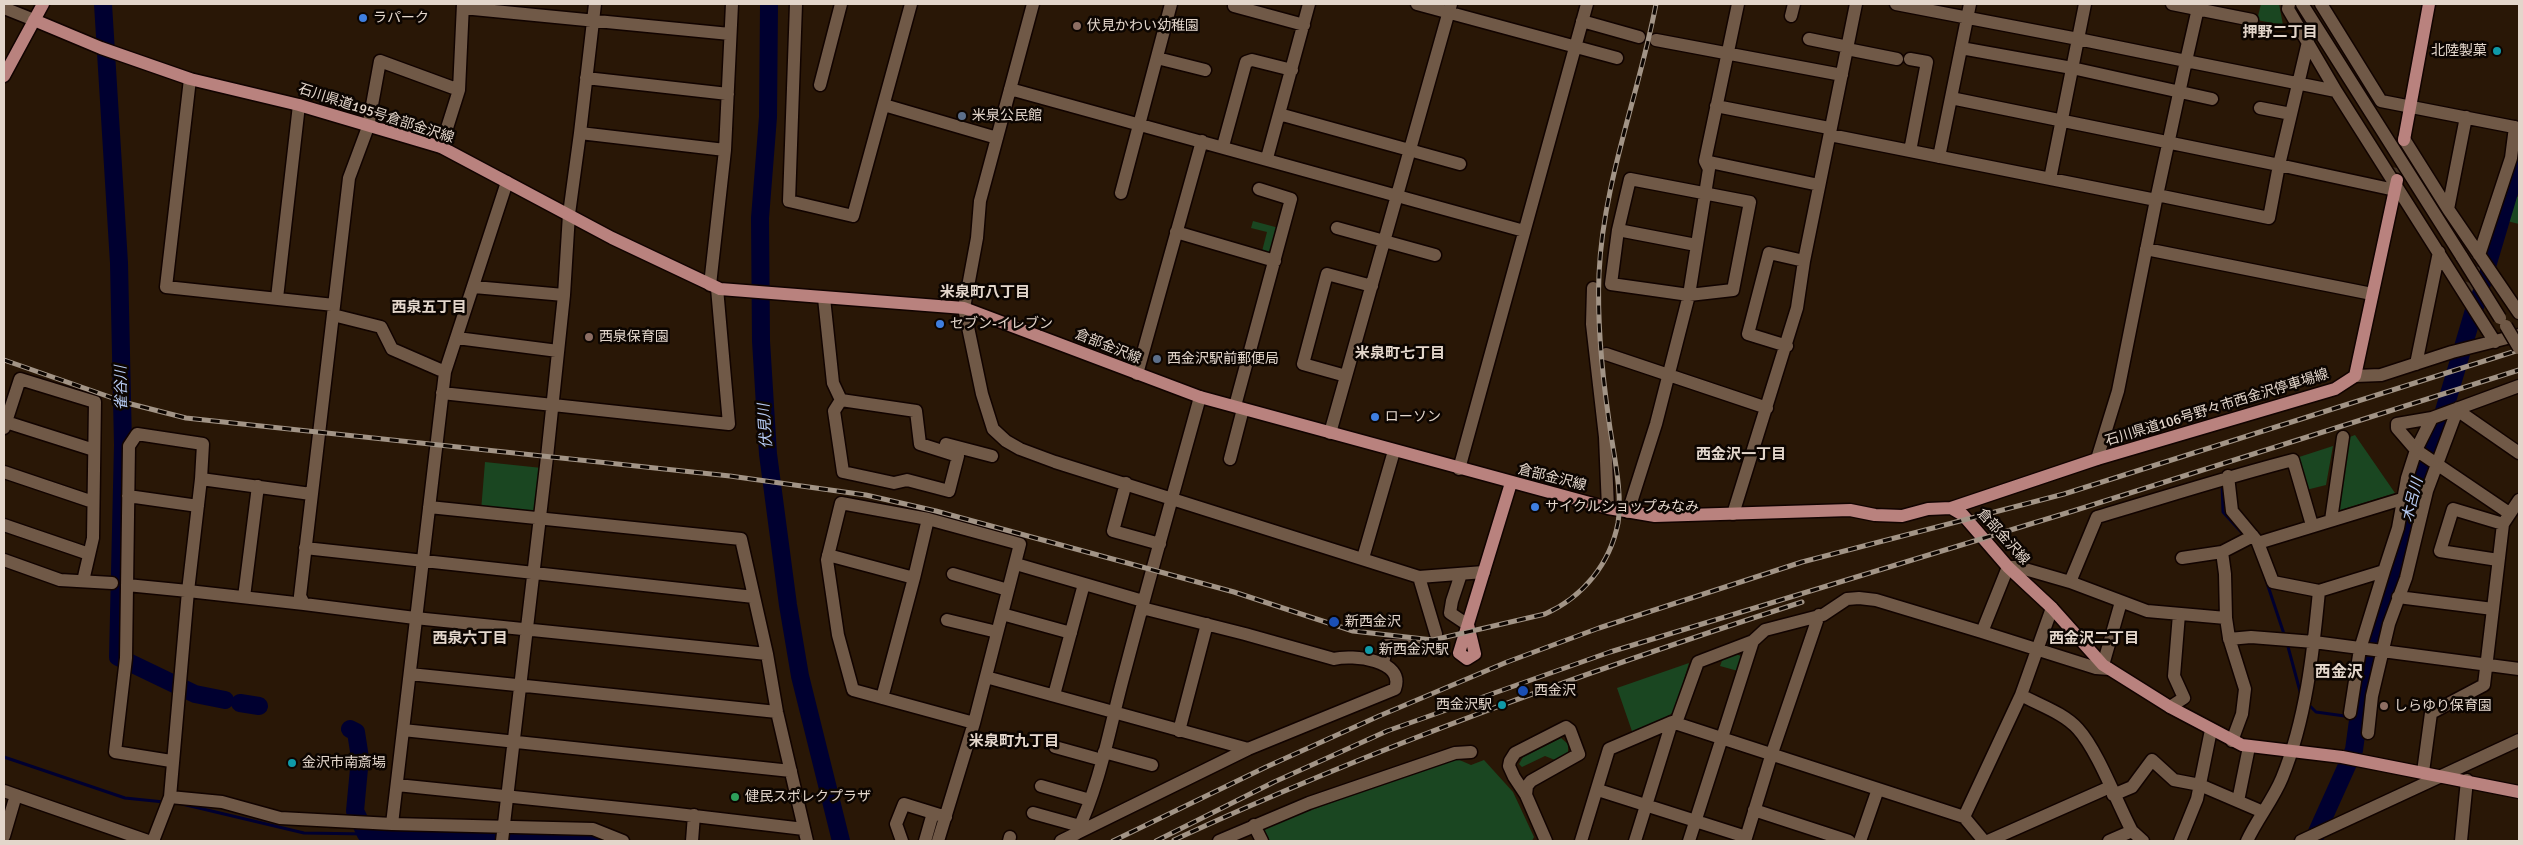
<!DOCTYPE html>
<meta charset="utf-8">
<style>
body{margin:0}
#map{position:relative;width:2523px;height:845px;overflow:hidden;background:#291706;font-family:Signika,sans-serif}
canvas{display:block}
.frame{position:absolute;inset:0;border:5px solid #e3d6cb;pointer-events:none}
</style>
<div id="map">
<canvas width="2523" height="845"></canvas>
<div class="frame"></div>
</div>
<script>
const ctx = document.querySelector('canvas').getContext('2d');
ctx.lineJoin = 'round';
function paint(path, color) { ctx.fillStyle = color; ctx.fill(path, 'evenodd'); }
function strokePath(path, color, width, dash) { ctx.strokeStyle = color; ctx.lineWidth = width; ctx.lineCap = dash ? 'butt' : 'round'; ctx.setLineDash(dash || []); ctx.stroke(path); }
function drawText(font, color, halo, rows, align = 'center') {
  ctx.font = font + ' Signika,"Noto Sans JP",sans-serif'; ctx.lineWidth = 5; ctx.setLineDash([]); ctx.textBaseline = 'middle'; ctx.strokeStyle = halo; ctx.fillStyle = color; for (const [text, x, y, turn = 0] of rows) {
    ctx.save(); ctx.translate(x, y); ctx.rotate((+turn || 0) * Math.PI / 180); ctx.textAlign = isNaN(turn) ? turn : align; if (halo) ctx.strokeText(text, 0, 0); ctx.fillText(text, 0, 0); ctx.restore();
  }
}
paint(new Path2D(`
 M2261,4H2279L2283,25L2257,20Z
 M2509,195L2519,197V224L2503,220Z
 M1253,221L1279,228L1272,254L1261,255L1267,232L1251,228Z
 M2355,435L2395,493L2334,512L2347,438Z
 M2333,446L2326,485L2306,490L2296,458Z
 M485,462L542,468L538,517L481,511Z
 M1734,653L1743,657L1738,671L1720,666L1723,658Z
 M1689,663L1674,712L1634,737L1617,688Z
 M1561,738L1568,744V754L1555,760L1545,756L1522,767L1519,764L1523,757Z
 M1455,758L1471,765L1484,760L1513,792L1534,837L1532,841H1268L1264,832L1267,826Z`), '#1a4621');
strokePath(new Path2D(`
 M2222,483L2223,512L2243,534
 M2264,574L2285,637
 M2287,643L2301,695
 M2308,704L2316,712L2359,718
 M4,757L125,798L164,802
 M182,804L304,833L366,834`), '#000030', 3);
strokePath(new Path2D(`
 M103,4L119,263L123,445L118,657L195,694L225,700
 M769,4L768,117L760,218L761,341L768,454L788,605L800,676L841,841
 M240,703L259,706
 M350,729L356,732L360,758L355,811L366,834L381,831L422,837L463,838H582L591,841
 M2313,841L2354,750L2362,691L2376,629L2395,575L2420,472L2438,431L2519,159`), '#000030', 18);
strokePath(new Path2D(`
 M2465,294L2479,255`), '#453424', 12, [12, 6]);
strokePath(new Path2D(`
 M2397,180L2404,140`), '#453424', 12, [12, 6]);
const minor = new Path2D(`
 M796,4L789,201L853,216L911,4
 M1033,4L980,201L977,238L964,308L982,394L993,429L1006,441L1020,449L1055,462L1419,577L1484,572
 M1417,4L1617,58
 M1896,4L2078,39L2085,4
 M2172,4L2252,20
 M2302,4L2462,257
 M2321,4L2381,101L2519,128
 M1234,6L1304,25
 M4,8L34,20
 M463,8L730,34
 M1791,16L1794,4
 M1582,21L1639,37
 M1809,39L1848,47
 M1656,40L1842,75
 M1961,48L2072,68L2212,99
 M1847,49L1897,59
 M1157,58L1205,70
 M1910,59L1927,62L1910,151
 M586,78L728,94
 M190,79L166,287L334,305
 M820,85L841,4
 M1010,89L1524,231
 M2336,91L2495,342
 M1951,98L2279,165L2308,42
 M884,105L997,138
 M1716,106L1829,128
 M2260,108L2291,114
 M1279,114L1460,164
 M2466,117L2448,209L2519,313
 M580,133L595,4
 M1830,135L2156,200L2186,61L2336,91L2288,9L2289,4
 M2404,139L2448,209
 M1223,146L1246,62L1252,60L1292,70
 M441,147L459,90L463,4
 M725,150L732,4
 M1939,157L1970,4
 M1267,158L1309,4
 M1705,161L1819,185
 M1630,179L1750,202L1733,290L1689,295L1611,284L1618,230Z
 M2050,179L2078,39L2186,61L2199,4
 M1121,193L1171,4
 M2157,195L2269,218L2279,165L2395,190
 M1337,228L1435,255
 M1618,230L1696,245
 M1176,232L1275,261
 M2146,249L2372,294
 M2479,255L2511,158L2515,127
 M474,287L564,295L569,214L580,133L725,150L710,285
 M1593,288L1592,324L1605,437L1608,508
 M277,298L299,105
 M824,298L833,383L841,400L834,411L843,472L894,483L907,480L949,491L958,456L920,444L916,411L841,400
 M333,315L381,327L392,349L445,372
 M457,338L558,351
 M1787,346L1748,334L1769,253L1804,261
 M1606,354L1767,408
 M2416,364L2439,252
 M1137,374L1202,141
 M1346,376L1303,364L1327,274L1372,286
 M2355,376L2381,375L2452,352L2519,335
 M442,393L729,424L717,288
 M1235,406L1291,199L1259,189
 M2457,410L2519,453
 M2432,418L2397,424V428L2416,450L2509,513
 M6,422L94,450
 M4,428L20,379L95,402L93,538L83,581
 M1330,433L1451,4
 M946,444L992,456
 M1230,459L1243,409
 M2097,459L2118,391L2156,200
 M1459,469L1587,4
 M4,472L93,502
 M2228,476L2232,511L2257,541
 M201,479L311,494
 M1126,483L1113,531L1160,544
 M128,496L198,506
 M2402,499L2258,543L2273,582L2319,591L2384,571L2398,528L2407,478L2416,450L2432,418L2519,386
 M429,507L741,539L767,654
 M1628,512L1656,424L1689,295L1709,169L1705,161L1738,4
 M1733,514L1797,308L1804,261L1856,4
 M2331,520L2343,437
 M4,525L89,554
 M305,548L754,597
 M828,555L914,578L882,698
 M1363,558L1394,451
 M2182,558L2222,552
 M4,560L60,580L112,583
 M2498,560L2440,551L2453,509L2503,524
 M1016,564L1143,601
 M953,574L1008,590
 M1461,574L1452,601L1450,613L1468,625
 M1419,577L1436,634
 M914,578L928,519
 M2070,582L2097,517C2162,498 2227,477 2293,460L2312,525
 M127,585L188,591L201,479L203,444L137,434L129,446L126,658L115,752L171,761
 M244,597L258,486
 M2398,597L2493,609
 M304,604L415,618L767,654L777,712L807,841
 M1002,614L1071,633
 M2226,618L2225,574L2222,552L2253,536
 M947,620L997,632
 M1982,632L2096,668L2109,669
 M2229,639L2251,637L2314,642L2519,669
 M1383,663L1387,645L1430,646
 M2103,665L2121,602
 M410,674L777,712
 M986,677L1248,749L1395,689C1406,660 1352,654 1334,659L1245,634L1142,608
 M1054,695L1084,584
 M2021,695C2039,705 2064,713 2078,729C2098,751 2117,803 2132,831L2109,841
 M2170,707L2184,698L2174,676L2179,614
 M2350,713L2360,649L2384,571
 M1676,723L1698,662L1753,641L1765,630L1823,615L1847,599L1859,598L1876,600L1982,632L2008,567H2018L2070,582L2147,611L2226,618L2229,638L2245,689L2242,714L2232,741
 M403,730L791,771
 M1179,731L1207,624
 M2368,733L2372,696L2389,624L2406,578L2427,491L2458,408
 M1055,747L1102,760
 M1104,752L1152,765
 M2423,772L2431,713L2484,685L2503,524L2519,500
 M397,785L669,813L804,829
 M1041,786L1090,800
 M1598,790L1746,837
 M4,791L148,841
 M1526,795L1527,786L1531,781L1579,754L1570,730L1566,727L1515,753L1510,761L1509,766L1514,777L1526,795L1546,841
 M2113,795L2132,787L2152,760L2174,780L2200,785L2263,812
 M170,797L222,802L280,818L392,824L593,829L623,841
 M2238,801L2249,747
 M1754,810L1849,841
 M1033,813L1080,826
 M392,824L445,372L507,182
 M1254,825L1262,841
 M2132,831L2143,841
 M1076,834C1101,783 1110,725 1125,671C1149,579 1175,488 1200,397
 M4,836L16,795
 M153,841L170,797L188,591L304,604L300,596L349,178L368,127L380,61L459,90
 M502,841L547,457L564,295
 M692,841L694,815
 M902,841L896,824L904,804L946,817
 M925,841L933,813
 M938,841L974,723L1020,544L928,519L841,503L827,560L838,635L853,690L974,723
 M1009,841L1010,837
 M1061,841L1248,749
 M1219,841L1309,803L1455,753L1471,752
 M1581,841L1609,749L1672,722L1964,817
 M1635,841L1672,722
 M1689,841L1753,641
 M1745,841L1772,753L1819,615
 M1860,841L1878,789
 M1984,841L1964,817L2021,695L2052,608
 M1988,841L2110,787
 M2180,841L2197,799L2211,730
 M2247,841C2257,819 2273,800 2282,778C2306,719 2313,654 2319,591
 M2301,841L2519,740
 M2461,841L2467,780`);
const major = new Path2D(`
 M34,20L101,48L190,79L299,105L441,147L612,238L720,289L964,308L1200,397L1608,508L1655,516L1850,510L1875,515L1902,516L1928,509L1951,508L1963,515L2008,567L2052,608L2103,665L2170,707L2242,745L2342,757L2519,792
 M4,76L43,4
 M2404,140L2429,4
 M1951,508L2097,459L2335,389L2355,376L2397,180
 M1468,625L1475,654L1467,659L1459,653L1511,483`);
strokePath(minor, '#110300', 15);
strokePath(major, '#110300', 15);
strokePath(minor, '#705947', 12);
strokePath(major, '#b9827e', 12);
const rail = new Path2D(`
 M4,360L127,403L186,418L730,476L866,495L936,511L1234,592L1353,631L1433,640L1545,614C1583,597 1610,564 1618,523C1623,493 1613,452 1609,421C1602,373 1597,323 1599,274C1603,182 1639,94 1656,4
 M1174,840C1377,746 1589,671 1802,602
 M1113,841L1266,767L1379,716L1507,662L1599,628L1802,562L2064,494L2519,350
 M1156,841L1274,782L1387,731L1610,652L2073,511L2519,370`);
strokePath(rail, '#a29486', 5);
strokePath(rail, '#0c0501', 3, [9]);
const minorBridge = new Path2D(`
 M2462,257L2500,318
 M2506,326L2519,348`);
strokePath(minorBridge, '#110300', 15, []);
strokePath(minorBridge, '#705947', 12);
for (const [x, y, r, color] of [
 [363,18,5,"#3f7fe0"],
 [1077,26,5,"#8d6e63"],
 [2497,51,5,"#0f9aa8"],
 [962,116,5,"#5c6f8a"],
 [940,324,5,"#3f7fe0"],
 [589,337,5,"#8d6e63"],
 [1157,359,5,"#5c6f8a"],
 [1375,417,5,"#3f7fe0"],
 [1535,507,5,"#3f7fe0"],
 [1334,622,6,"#1a4fb4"],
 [1369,650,5,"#0f9aa8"],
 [1523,691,6,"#1a4fb4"],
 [1502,705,5,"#0f9aa8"],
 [2384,706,5,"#8d6e63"],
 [292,763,5,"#0f9aa8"],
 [735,797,5,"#2e9e5b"]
]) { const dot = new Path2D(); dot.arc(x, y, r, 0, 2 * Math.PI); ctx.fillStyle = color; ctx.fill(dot); strokePath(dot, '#0c0501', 2); }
drawText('14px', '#e3d6cb', '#0c0501', [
 ["ラパーク",373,18],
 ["伏見かわい幼稚園",1087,26],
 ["北陸製菓",2487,51,"right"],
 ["米泉公民館",972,116],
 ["セブン-イレブン",950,324],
 ["西泉保育園",599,337],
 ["西金沢駅前郵便局",1167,359],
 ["ローソン",1385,417],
 ["サイクルショップみなみ",1545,507],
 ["新西金沢",1345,622],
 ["新西金沢駅",1379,650],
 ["西金沢",1534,691],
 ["西金沢駅",1492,705,"right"],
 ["しらゆり保育園",2394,706],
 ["金沢市南斎場",302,763],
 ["健民スポレクプラザ",745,797]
], 'left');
drawText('14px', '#e3d6cb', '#0c0501', [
 ["石川県道195号倉部金沢線",376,114,18],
 ["倉部金沢線",1108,347,22],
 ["石川県道106号野々市西金沢停車場線",2217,408,-17],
 ["倉部金沢線",1552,478,14],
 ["倉部金沢線",2003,537,48]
]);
drawText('bold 15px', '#e3d6cb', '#0c0501', [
 ["押野二丁目",2280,33],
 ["米泉町八丁目",985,293],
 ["西泉五丁目",429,308],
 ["米泉町七丁目",1400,354],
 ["西金沢一丁目",1741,455],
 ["西泉六丁目",470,639],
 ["西金沢二丁目",2094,639],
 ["米泉町九丁目",1014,742]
]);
drawText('italic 15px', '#b6caf2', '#0c0501', [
 ["雀谷川",122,388,-91],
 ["伏見川",766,426,-94],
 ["木呂川",2413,500,-76]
]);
drawText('bold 16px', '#e3d6cb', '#0c0501', [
 ["西金沢",2339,673]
]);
</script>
